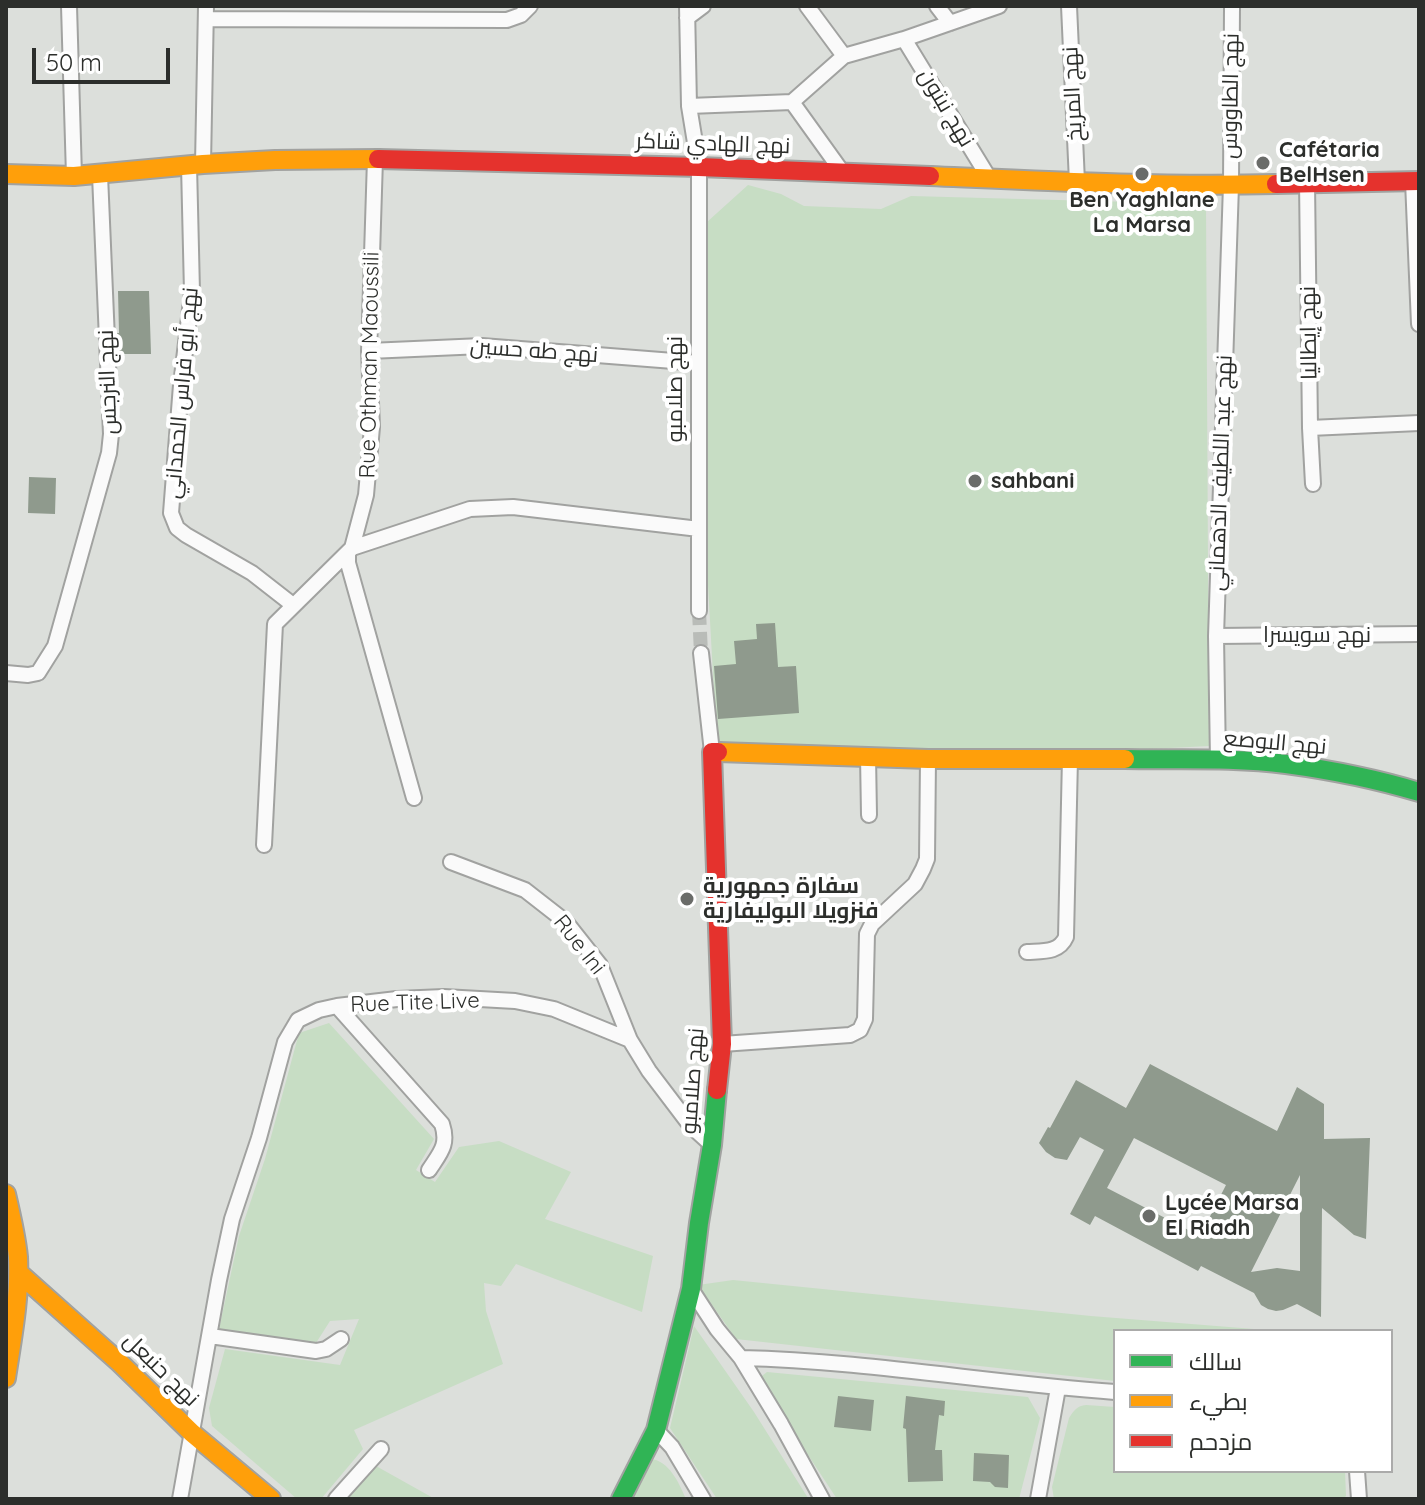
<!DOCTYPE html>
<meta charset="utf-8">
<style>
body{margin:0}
#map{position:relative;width:1425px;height:1505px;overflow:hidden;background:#dcdfdb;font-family:Quicksand,Cairo,sans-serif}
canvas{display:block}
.frame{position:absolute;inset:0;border:8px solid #2c2e2b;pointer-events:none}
.legend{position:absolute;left:1113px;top:1329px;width:280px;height:144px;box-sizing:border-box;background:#fff;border:2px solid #ababaa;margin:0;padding:10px 14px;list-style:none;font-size:24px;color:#2c2e2b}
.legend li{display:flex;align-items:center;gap:16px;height:40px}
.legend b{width:40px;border:2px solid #ababaa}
.scale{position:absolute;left:32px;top:48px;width:138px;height:36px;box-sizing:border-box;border:4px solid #2c2e2b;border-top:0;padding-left:10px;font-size:24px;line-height:28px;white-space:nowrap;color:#2c2e2b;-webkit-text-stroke:6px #fff;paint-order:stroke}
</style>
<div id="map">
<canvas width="1425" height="1505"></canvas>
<div class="frame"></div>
<ul class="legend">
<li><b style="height:10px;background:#30b455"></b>سالك</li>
<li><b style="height:10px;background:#ff9f0a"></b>بطيء</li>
<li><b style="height:10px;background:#e5322d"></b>مزدحم</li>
</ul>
<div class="scale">50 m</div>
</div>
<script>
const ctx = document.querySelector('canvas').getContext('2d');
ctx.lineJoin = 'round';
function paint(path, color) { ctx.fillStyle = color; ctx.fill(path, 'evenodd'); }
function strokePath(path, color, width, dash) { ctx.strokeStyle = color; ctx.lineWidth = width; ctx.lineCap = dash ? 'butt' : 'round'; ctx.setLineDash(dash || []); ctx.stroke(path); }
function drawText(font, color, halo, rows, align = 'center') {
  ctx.font = font + ' Quicksand,Cairo,sans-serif'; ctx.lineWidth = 8; ctx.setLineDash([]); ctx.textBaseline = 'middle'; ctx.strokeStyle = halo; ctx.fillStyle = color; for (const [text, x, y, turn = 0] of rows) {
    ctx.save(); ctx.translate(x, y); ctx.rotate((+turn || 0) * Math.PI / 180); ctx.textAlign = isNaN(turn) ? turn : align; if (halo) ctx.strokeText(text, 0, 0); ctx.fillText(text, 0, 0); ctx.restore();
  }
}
paint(new Path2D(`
 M748,185L781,194L804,206L881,209L911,196L1206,204L1209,746L1070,753L717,746L705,531L707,222Z
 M329,1023L434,1139L416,1170L435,1182L459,1147L499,1141L571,1172L545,1219L653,1256L642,1312L516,1264L501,1286L484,1283L486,1311L503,1364L354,1430L363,1449L321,1499H297L212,1426L209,1408L225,1349L340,1365L359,1319L330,1321L316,1343L219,1329L239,1236L265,1159L299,1033Z
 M733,1280L1091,1316L1279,1331H1115V1381L736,1339L698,1285Z
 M694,1326L754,1412L808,1498L717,1499L670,1428Z
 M767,1372L1028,1397L1040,1418L1019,1499H837L758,1379Z
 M1086,1405L1115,1407V1471H1345L1346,1496L1343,1499H1054L1052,1487L1069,1418C1074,1410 1077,1406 1086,1405Z
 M650,1459C669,1460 679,1483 686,1499H629Z
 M376,1466L435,1499H348Z`), '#c7ddc4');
paint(new Path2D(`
 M118,291H149L151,354H118L117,333H119Z
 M29,477L56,478L55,514L28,513Z
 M775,623L778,667L796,666L799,713L718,719L714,666L736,664L734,641L757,639L756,624Z
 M1150,1064L1277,1131L1297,1087L1324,1104V1139L1370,1138L1366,1239L1354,1235L1322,1208L1321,1317L1297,1304L1283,1310L1276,1311L1268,1309L1261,1305L1254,1293L1201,1266L1198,1271L1095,1216L1090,1225L1070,1214L1104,1150L1080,1137L1067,1160L1055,1158L1046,1152L1039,1143L1048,1127L1050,1128L1076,1080L1126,1108ZM1134,1138L1226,1185L1200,1236L1107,1188ZM1300,1175V1271L1277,1268L1251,1272Z
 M838,1396L874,1400L871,1431L834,1427Z
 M906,1396L945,1401L944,1416L939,1415L935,1450H942L943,1481L908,1482L906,1429L903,1428Z
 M974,1453L1009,1455L1008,1488L995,1487L990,1482L973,1481Z`), '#8f9a8d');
strokePath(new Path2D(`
 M699,611L701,653`), '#b9bcb8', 14, [14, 7]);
const street = new Path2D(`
 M69,6L74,176
 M687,6L689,106L699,167V611
 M807,6L844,56
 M937,6L950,23
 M1069,6L1077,182
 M687,18L703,6
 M206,19L507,20L521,15L530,6
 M904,39L989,178
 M792,102L843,173
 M689,106L792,102L844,56L904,39L999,6
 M375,159L369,351L372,427L366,495L352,548L348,553V563L414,798
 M203,164L206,6
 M189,165L192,292L181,385L171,513L177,528L186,535L252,573L293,605
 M1413,181L1419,324
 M1307,182L1310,428L1313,484
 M369,351L482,346L699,363
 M1310,428L1419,423
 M1216,636L1419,634
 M701,653L712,752
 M6,673L28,675L38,673L55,646L109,453L111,434L100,175
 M868,756L869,815
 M1218,761L1216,636L1231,185L1232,6
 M264,845L275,624L352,548L470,509L513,507L699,529
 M451,862L525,890L566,922L600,965L630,1040
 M1027,952C1043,951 1059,953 1066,937L1070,758
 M337,1006L442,1124C449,1145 440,1153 429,1170
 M722,1044L850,1035L860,1030L865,1019L867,934L872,924L915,884L923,869L927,859L928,759
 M691,1289L717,1329L741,1358L781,1424L822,1499
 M210,1336L316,1351L326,1349L341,1339
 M741,1358C867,1361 989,1383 1115,1392
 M656,1430L672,1447L703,1499
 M1357,1471L1359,1499
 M180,1499L219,1280L232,1219L259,1138L285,1042L298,1020L319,1010L337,1006L397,999L444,997L515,1001L554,1009L630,1040L649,1071L690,1125L712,1145
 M336,1499L381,1449
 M1038,1499L1058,1388`);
const fast = new Path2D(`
 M1125,759C1178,760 1233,757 1286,764C1331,770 1376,779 1419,792
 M621,1499L656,1430L691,1289L699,1223L712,1145L717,1090`);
const slow = new Path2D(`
 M6,174L74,176L203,164L275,160L378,159
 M930,176C1045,181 1160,187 1276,184
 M718,752L928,759H1125
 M6,1194C11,1215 16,1236 18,1257C20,1298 12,1338 6,1378
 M19,1273L120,1363L192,1433L271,1499`);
const jam = new Path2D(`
 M378,159L699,167L930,176
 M1276,184L1419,181
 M717,1090L722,1044L712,752H718`);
strokePath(street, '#a1a2a0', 18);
strokePath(fast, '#a1a2a0', 22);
strokePath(slow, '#a1a2a0', 22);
strokePath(jam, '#a1a2a0', 22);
strokePath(street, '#fafafa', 14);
strokePath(fast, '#30b455', 18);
strokePath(slow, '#ff9f0a', 18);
strokePath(jam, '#e5322d', 18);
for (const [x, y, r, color] of [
 [1263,163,8,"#6a6c69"],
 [1142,174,8,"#6a6c69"],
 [975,481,8,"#6a6c69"],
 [687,899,8,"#6a6c69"],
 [1149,1216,8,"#6a6c69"]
]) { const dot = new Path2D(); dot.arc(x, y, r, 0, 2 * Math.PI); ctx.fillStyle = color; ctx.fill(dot); strokePath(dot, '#fff', 3); }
drawText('22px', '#2c2e2b', '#fff', [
 ["نهج المريخ",1073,94,-93],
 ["نهج الطاووس",1231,96,-89],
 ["نهج نبتون",946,108,59],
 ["نهج الهادي شاكر",713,144,2],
 ["نهج إيطاليا",1309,333,-91],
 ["نهج طه حسين",534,351,4],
 ["Rue Othman Maoussili",370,365,-89],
 ["نهج النرجس",108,382,-92],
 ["نهج صلامبو",675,389,-90],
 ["نهج أبو فراس الحمداني",182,393,-85],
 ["نهج عبد اللطيف الدهماني",1221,473,-88],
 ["نهج سويسرا",1317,635],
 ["نهج البوصع",1275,743,5],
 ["Rue Ini",579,945,52],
 ["Rue Tite Live",415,1003,-2],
 ["نهج صلامبو",693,1081,-86],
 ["نهج حنبعل",161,1370,44]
]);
drawText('bold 22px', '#2c2e2b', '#fff', [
 ["Cafétaria",1279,150],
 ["BelHsen",1279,175],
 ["Ben Yaghlane",1142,200,"center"],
 ["La Marsa",1142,225,"center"],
 ["sahbani",991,481],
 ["سفارة جمهورية",703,886],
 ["فنزويلا البوليفارية",703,911],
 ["Lycée Marsa",1165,1203],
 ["El Riadh",1165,1228]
], 'left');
</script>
